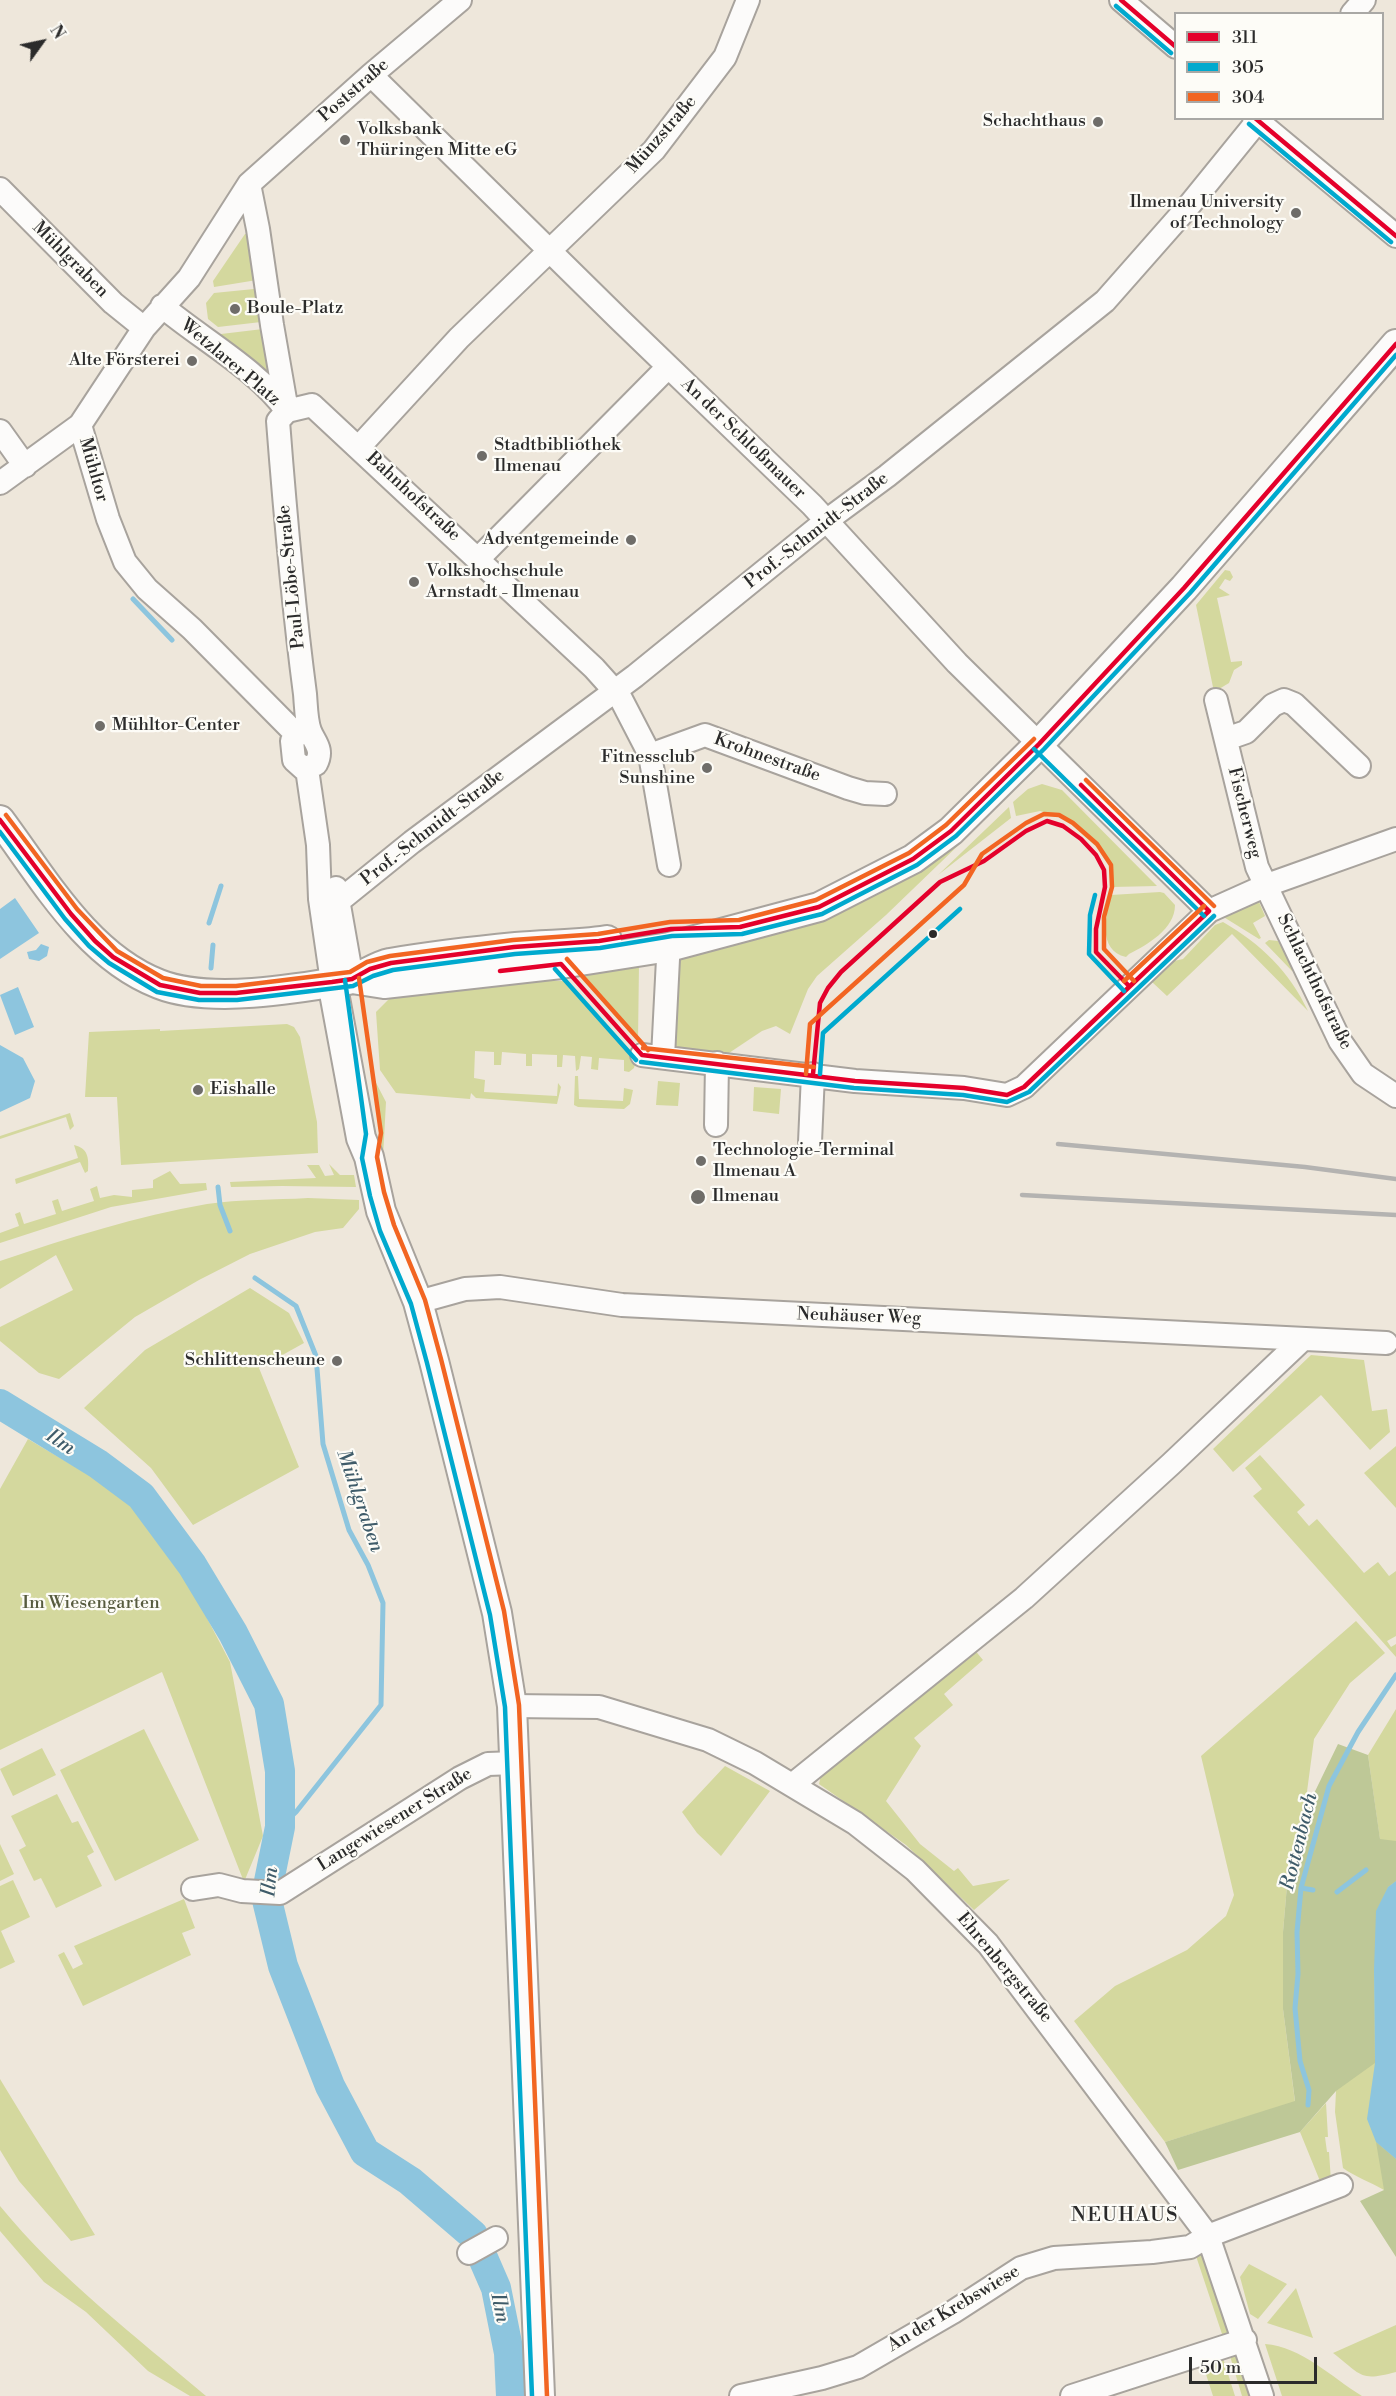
<!DOCTYPE html>
<meta charset="utf-8">
<style>
body{margin:0}
#map{position:relative;width:1396px;height:2396px;overflow:hidden;background:#eee7db;font-family:"Libre Bodoni",serif}
canvas{display:block}
.legend{position:absolute;left:1174px;top:12px;width:210px;height:108px;box-sizing:border-box;background:#fdfcf7;border:2px solid #a9a8a5;margin:0;padding:8px 10px;list-style:none;font-size:18px;color:#2b2b2b}
.legend li{display:flex;align-items:center;gap:12px;height:30px}
.legend b{width:30px;border:2px solid #a9a8a5}
.north{position:absolute;left:12px;top:12px;width:60px;height:60px;-webkit-text-stroke:4px #fdfcf7;paint-order:stroke;rotate:57deg;font-size:16px;font-weight:700;line-height:24px;text-align:center;color:#2b2b2b}
.north::after{content:'';display:block;margin:auto;width:21px;height:27px;background:#2b2b2b;clip-path:polygon(50% 0,100% 100%,50% 72%,0 100%)}
.scale{position:absolute;left:1189px;top:2357px;width:128px;height:27px;box-sizing:border-box;border:3px solid #2b2b2b;border-top:0;padding-left:8px;font-size:18px;line-height:21px;white-space:nowrap;color:#2b2b2b;-webkit-text-stroke:4px #fdfcf7;paint-order:stroke}
</style>
<div id="map">
<canvas width="1396" height="2396"></canvas>
<ul class="legend">
<li><b style="height:8px;background:#e4002b"></b>311</li>
<li><b style="height:8px;background:#00a9ce"></b>305</li>
<li><b style="height:8px;background:#f26522"></b>304</li>
</ul>
<div class="north">N</div>
<div class="scale">50 m</div>
</div>
<script>
const ctx = document.querySelector('canvas').getContext('2d');
ctx.lineJoin = 'round';
function paint(path, color) { ctx.fillStyle = color; ctx.fill(path, 'evenodd'); }
function strokePath(path, color, width, dash) { ctx.strokeStyle = color; ctx.lineWidth = width; ctx.lineCap = dash ? 'butt' : 'round'; ctx.setLineDash(dash || []); ctx.stroke(path); }
function drawText(font, color, halo, rows, align = 'center') {
  ctx.font = font + ' "Libre Bodoni",serif'; ctx.lineWidth = 4.5; ctx.setLineDash([]); ctx.textBaseline = 'middle'; ctx.strokeStyle = halo; ctx.fillStyle = color; for (const [text, x, y, turn = 0] of rows) {
    ctx.save(); ctx.translate(x, y); ctx.rotate((+turn || 0) * Math.PI / 180); ctx.textAlign = isNaN(turn) ? turn : align; if (halo) ctx.strokeText(text, 0, 0); ctx.fillText(text, 0, 0); ctx.restore();
  }
}
paint(new Path2D(`
 M245,234H251L257,280L214,287L213,281Z
 M254,289V292H257L261,322L218,327L208,319L206,303L214,293Z
 M263,329L268,376L222,339L221,334Z
 M1225,570L1230,571L1233,577L1230,581L1225,579L1219,588L1230,595L1217,598L1231,662L1242,661V665L1234,670L1229,683L1214,692L1196,605Z
 M1042,784L1062,790L1157,886L1112,887L1109,864L1100,850L1064,818L1040,811L1016,816L1013,802L1028,789Z
 M1009,807L1011,818L938,875Z
 M967,837L886,915L817,976L808,989L790,1034L776,1026L762,1031L729,1053L672,1050L673,958L823,917L897,884Z
 M1160,892L1164,893L1175,905C1175,929 1147,945 1129,954L1126,957C1097,950 1106,916 1111,895Z
 M1254,901L1259,902L1265,916L1253,923L1261,938L1259,939L1222,916Z
 M1223,922C1261,944 1289,971 1308,1011L1232,934L1167,996L1152,982L1174,961L1183,959L1215,925Z
 M1269,940L1278,941L1292,967V971L1265,943Z
 M639,964L638,1040L583,975Z
 M479,981H567L635,1055L630,1057L635,1064L634,1068L629,1072L624,1071V1060L599,1058L598,1070L591,1069L592,1057L581,1056L579,1069L576,1071L575,1056L563,1055L562,1067H557V1055L532,1054V1066H526V1054L502,1052L501,1065H494V1052L475,1051L474,1078L485,1080L484,1092L557,1096L558,1083L561,1087L557,1104L476,1098L471,1093L470,1099L396,1093L380,1070L376,1012L397,991Z
 M287,1024L294,1027L300,1037L317,1122L318,1153L121,1165L117,1097H85L89,1032L160,1029V1031Z
 M575,1076H578L579,1099L623,1101L624,1088L633,1090L630,1104L624,1109L578,1107L574,1105Z
 M373,1077L386,1102L383,1157Z
 M658,1081L680,1083L678,1106L656,1105Z
 M754,1087L781,1089L779,1114L753,1111Z
 M70,1113L74,1126L70,1130L66,1117L0,1139V1136Z
 M74,1145C88,1148 89,1158 88,1171L85,1173L80,1162L16,1184L15,1179L78,1158Z
 M329,1164L340,1175H354L356,1187L282,1186L231,1187L230,1182L316,1178L307,1165H319L325,1176L334,1175Z
 M170,1171L180,1184L206,1183L207,1190L111,1207L0,1243V1233L19,1226L15,1214L20,1212L24,1224L56,1214L52,1201L58,1199L62,1211L94,1201L90,1189L97,1186L100,1198L114,1195L132,1197V1190L153,1188V1180Z
 M308,1198L359,1200V1209L343,1228L315,1232L250,1254L199,1280L135,1317L59,1379L39,1373L0,1341V1327L73,1290L56,1255L0,1289V1261C68,1238 137,1216 207,1204C240,1199 275,1200 308,1198Z
 M250,1288L289,1313L304,1343L259,1368L299,1467L193,1525L151,1468L84,1408L145,1350Z
 M1311,1355L1364,1360L1372,1411L1387,1409L1390,1432L1370,1450L1321,1395L1233,1472L1213,1449Z
 M28,1439L131,1500L186,1578L230,1662L263,1836L244,1882L162,1672L0,1750V1489Z
 M1396,1446V1508L1364,1473Z
 M1260,1455L1305,1505L1297,1512L1309,1526L1317,1519L1364,1573L1378,1562L1389,1576L1396,1571V1636L1387,1641L1391,1647L1396,1644V1640V1657L1253,1496L1262,1489L1245,1468Z
 M1356,1621L1385,1653L1350,1683L1314,1739L1304,1814L1289,1862L1283,1932V2009L1295,2102L1165,2142L1074,2021L1115,1986L1187,1950L1226,1916L1234,1895L1201,1756Z
 M969,1643L983,1660L944,1694L953,1705L914,1738L921,1746L886,1801L920,1844L954,1871L958,1868L973,1886L1010,1879L974,1910L906,1845L819,1784L822,1771Z
 M1396,1709V2175L1384,2190C1371,2182 1355,2177 1343,2168L1335,2112L1336,2091L1383,1840H1380L1368,1755Z
 M144,1729L199,1840L115,1881L60,1770Z
 M42,1748L56,1775L13,1796L0,1769Z
 M725,1766L770,1791L721,1856L697,1833L682,1812Z
 M57,1794L72,1823L78,1821L94,1852L87,1856L102,1886L56,1908L41,1878L34,1881L19,1850L26,1846L11,1816Z
 M0,1844L14,1874L0,1881Z
 M13,1880L30,1917L1,1931L15,1962L0,1969V1886Z
 M184,1899L195,1928L182,1933L191,1955L83,2006L58,1955L64,1952L73,1969L83,1964L74,1946Z
 M0,2079L95,2235L71,2241L19,2181L0,2150Z
 M1326,2103L1328,2137H1325L1327,2152H1329L1331,2181L1322,2186L1300,2132Z
 M0,2206C59,2278 135,2336 206,2396H190L148,2371L86,2312L44,2282L0,2231Z
 M1203,2250L1230,2334L1223,2337L1195,2253Z
 M1249,2264L1287,2284L1258,2319L1250,2314L1240,2277Z
 M1296,2288L1313,2338L1267,2323Z
 M1396,2325V2372C1359,2382 1362,2375 1333,2353Z
 M1265,2344C1302,2347 1331,2377 1362,2396H1282Z
 M1241,2352L1255,2396H1242L1230,2356Z
 M1223,2358L1235,2396H1213L1203,2365Z`), '#d4d89e');
paint(new Path2D(`
 M1338,1744L1368,1755L1380,1839L1396,1841V1881L1388,1887L1374,1970L1375,2063L1336,2091L1300,2132L1178,2170L1165,2142L1295,2101L1283,2009V1932L1289,1862L1304,1814Z
 M1376,2142L1396,2159V2257L1360,2201L1384,2190Z`), '#bec897');
paint(new Path2D(`
 M15,898L39,933L0,959V909Z
 M41,944L49,947L47,956L39,961L29,959L27,952L36,950Z
 M18,987L34,1027L15,1035L0,995Z
 M0,1045L23,1058L35,1081L30,1098L0,1112Z
 M1396,1881V2159L1376,2142L1367,2119L1375,2063L1374,1970L1376,1911L1388,1887Z`), '#8dc5de');
strokePath(new Path2D(`
 M133,599L172,640
 M209,923L221,886
 M211,968L213,945
 M218,1187L220,1205L230,1231
 M255,1278L296,1306L316,1356L323,1444L349,1530L368,1565L383,1603L381,1705L296,1812L280,1827
 M1301,1888L1313,1890
 M1337,1892L1366,1870
 M1308,2105L1309,2090L1300,2061L1295,2008L1298,1974L1297,1932L1301,1888L1329,1786L1358,1732L1396,1675`), '#8dc5de', 5);
strokePath(new Path2D(`
 M0,1404L98,1464L141,1496L192,1565L233,1633L269,1704L280,1771V1827L266,1896L283,1966L330,2086L365,2152L410,2181L473,2235L496,2288L509,2353L511,2396`), '#8dc5de', 30);
const minor = new Path2D(`
 M1121,0L1176,47
 M1352,14L1364,0
 M371,75L619,319L812,505L957,663L1209,911
 M1254,118L1396,236
 M249,184L258,229L272,325L287,411
 M0,189L113,303L144,328
 M162,306C201,339 257,369 287,411
 M80,425L108,519L125,562L147,589L192,629L296,734
 M0,431L25,466
 M359,447L459,338L654,150L725,57L748,0
 M0,483L80,425L144,328L189,278L249,184L371,75L460,0
 M478,559L668,367
 M1216,700L1257,867L1340,1041L1363,1074L1396,1096
 M310,733L300,732L292,741L294,760L304,769L316,764C324,749 314,742 310,731C306,721 306,705 305,694C293,603 285,512 278,421L287,411L312,405L594,668L620,697L650,755L669,865
 M1226,739L1246,732L1273,705L1284,700L1294,704L1359,766
 M650,755L705,735L848,788L865,793L885,794
 M307,769L318,845L320,899L332,982
 M336,888L352,979
 M339,901L412,842L635,676L826,521L887,476L1105,301L1187,208L1260,118
 M642,1055L855,1081L964,1088L1007,1095L1024,1087L1209,911L1267,885L1396,839
 M663,1057L668,959
 M716,1125L717,1063
 M810,1142L813,1074
 M418,1302L465,1289L500,1287L622,1305L1386,1343
 M512,1706L599,1707L708,1740L755,1763L855,1823L915,1870L988,1944L1208,2236L1262,2396
 M792,1785L1024,1598L1171,1464L1303,1339
 M193,1889L219,1885L242,1891L280,1893L460,1778L488,1764L515,1763
 M469,2253L496,2238
 M741,2396L822,2378L858,2367L953,2312L1021,2268L1054,2258L1152,2252L1190,2247L1208,2236L1341,2185
 M1072,2396L1245,2340`);
const major = new Path2D(`
 M0,820C44,879 87,956 159,984C209,1004 296,989 348,980C363,977 375,966 390,963C432,956 475,951 516,947C546,944 577,945 607,940
 M352,979L384,984L561,964L669,947L819,907L913,859L951,831L1039,744L1184,588L1396,344
 M332,982L361,1138L369,1157L381,1211L418,1302L434,1361L497,1613L512,1706L540,2396`);
strokePath(minor, '#a8a39d', 26);
strokePath(major, '#a8a39d', 32);
strokePath(minor, '#fcfbfa', 22);
strokePath(major, '#fcfbfa', 28);
strokePath(new Path2D(`
 M1058,1144L1305,1167L1396,1179
 M1022,1195L1396,1215`), '#b4b3b1', 4.5);
strokePath(new Path2D(`
 M1121,0L1176,47
 M1255,118L1396,236
 M1081,785L1209,911
 M0,820L71,914L95,941L113,957L160,985L200,993H236L332,982L352,979L370,969L391,963L514,947L599,941L671,929L740,927L819,907L913,859L951,831L1039,744L1184,588L1396,344
 M500,971L561,964L642,1055L855,1081L964,1088L1007,1095L1024,1087L1209,911
 M813,1074L820,1003L828,988L841,972L940,882L984,861L1026,831L1047,821L1063,826L1081,839L1096,855L1104,870L1105,887L1096,929V952L1129,986`), '#e4002b', 4.5);
strokePath(new Path2D(`
 M1116,6L1171,53
 M1249,124L1391,242
 M1034,749L1204,916
 M0,832L65,919L89,946L109,963L157,992L199,1000H237L353,986L373,976L393,970L515,954L600,948L672,936L742,934L822,914L917,865L956,836L1044,749L1190,593L1396,355
 M1095,895L1090,915L1089,954L1124,991
 M555,969L636,1060
 M345,980L366,1134L362,1158L370,1196L380,1231L411,1304L427,1363L490,1615L505,1707L532,2396
 M641,1062L854,1088L963,1095L1007,1102L1029,1092L1214,916
 M820,1074L823,1033L960,909`), '#00a9ce', 4.5);
strokePath(new Path2D(`
 M1086,780L1214,906
 M6,815L77,909L117,951L163,978L201,986H236L350,972L367,962L390,956L513,940L598,934L670,922L739,920L816,900L909,853L946,825L1034,739
 M567,959L648,1050
 M359,978L381,1133L377,1157L384,1192L394,1225L425,1300L441,1359L504,1611L519,1705L547,2396
 M1124,981L1204,906
 M643,1048L814,1067
 M806,1074L810,1024L964,885L982,854L1026,823L1044,814L1059,815L1073,823L1097,844L1111,865L1112,887L1104,917V949L1134,981`), '#f26522', 4.5);
for (const [x, y, r, color] of [
 [1098,122,6,"#6f6d69"],
 [345,140,6,"#6f6d69"],
 [1296,213,6,"#6f6d69"],
 [235,309,6,"#6f6d69"],
 [192,361,6,"#6f6d69"],
 [482,456,6,"#6f6d69"],
 [631,540,6,"#6f6d69"],
 [414,582,6,"#6f6d69"],
 [100,726,6,"#6f6d69"],
 [707,768,6,"#6f6d69"],
 [933,934,5,"#2b2b2b"],
 [198,1090,6,"#6f6d69"],
 [701,1161,6,"#6f6d69"],
 [698,1197,8,"#6f6d69"],
 [337,1361,6,"#6f6d69"]
]) { const dot = new Path2D(); dot.arc(x, y, r, 0, 2 * Math.PI); ctx.fillStyle = color; ctx.fill(dot); strokePath(dot, '#fdfcf7', 2); }
drawText('18px', '#2b2b2b', '#fdfcf7', [
 ["Poststraße",354,91,-41],
 ["Münzstraße",662,135,-49],
 ["Mühlgraben",70,260,45],
 ["Wetzlarer Platz",230,363,40],
 ["An der Schloßmauer",743,439,44],
 ["Mühltor",93,470,74],
 ["Bahnhofstraße",413,497,43],
 ["Prof.-Schmidt-Straße",817,531,-38],
 ["Paul-Löbe-Straße",292,577,-96],
 ["Krohnestraße",767,758,20],
 ["Fischerweg",1244,813,76],
 ["Prof.-Schmidt-Straße",433,828,-38],
 ["Schlachthofstraße",1314,982,64],
 ["Neuhäuser Weg",859,1317,2],
 ["Langewiesener Straße",395,1820,-32],
 ["Ehrenbergstraße",1004,1968,50],
 ["An der Krebswiese",954,2309,-31]
]);
drawText('18px', '#2b2b2b', '#fdfcf7', [
 ["Schachthaus",1086,122,"right"],
 ["Volksbank",357,130],
 ["Thüringen Mitte eG",357,151],
 ["Ilmenau University",1284,203,"right"],
 ["of Technology",1284,224,"right"],
 ["Boule-Platz",247,309],
 ["Alte Försterei",180,361,"right"],
 ["Stadtbibliothek",494,446],
 ["Ilmenau",494,467],
 ["Adventgemeinde",619,540,"right"],
 ["Volkshochschule",426,572],
 ["Arnstadt - Ilmenau",426,593],
 ["Mühltor-Center",112,726],
 ["Fitnessclub",695,758,"right"],
 ["Sunshine",695,779,"right"],
 ["Eishalle",210,1090],
 ["Technologie-Terminal",713,1151],
 ["Ilmenau A",713,1172],
 ["Ilmenau",712,1197],
 ["Schlittenscheune",325,1361,"right"]
], 'left');
drawText('18px', '#575b3f', '#fdfcf7', [
 ["Im Wiesengarten",91,1604]
]);
drawText('italic 20px', '#3f5c6a', '#fdfcf7', [
 ["Ilm",60,1443,33],
 ["Mühlgraben",359,1501,71],
 ["Rottenbach",1300,1842,-76],
 ["Ilm",271,1882,-84],
 ["Ilm",499,2308,78]
]);
ctx.letterSpacing = '1.5px';
drawText('20px', '#2b2b2b', '#fdfcf7', [
 ["NEUHAUS",1125,2216]
]);
ctx.letterSpacing = '0px';
</script>
